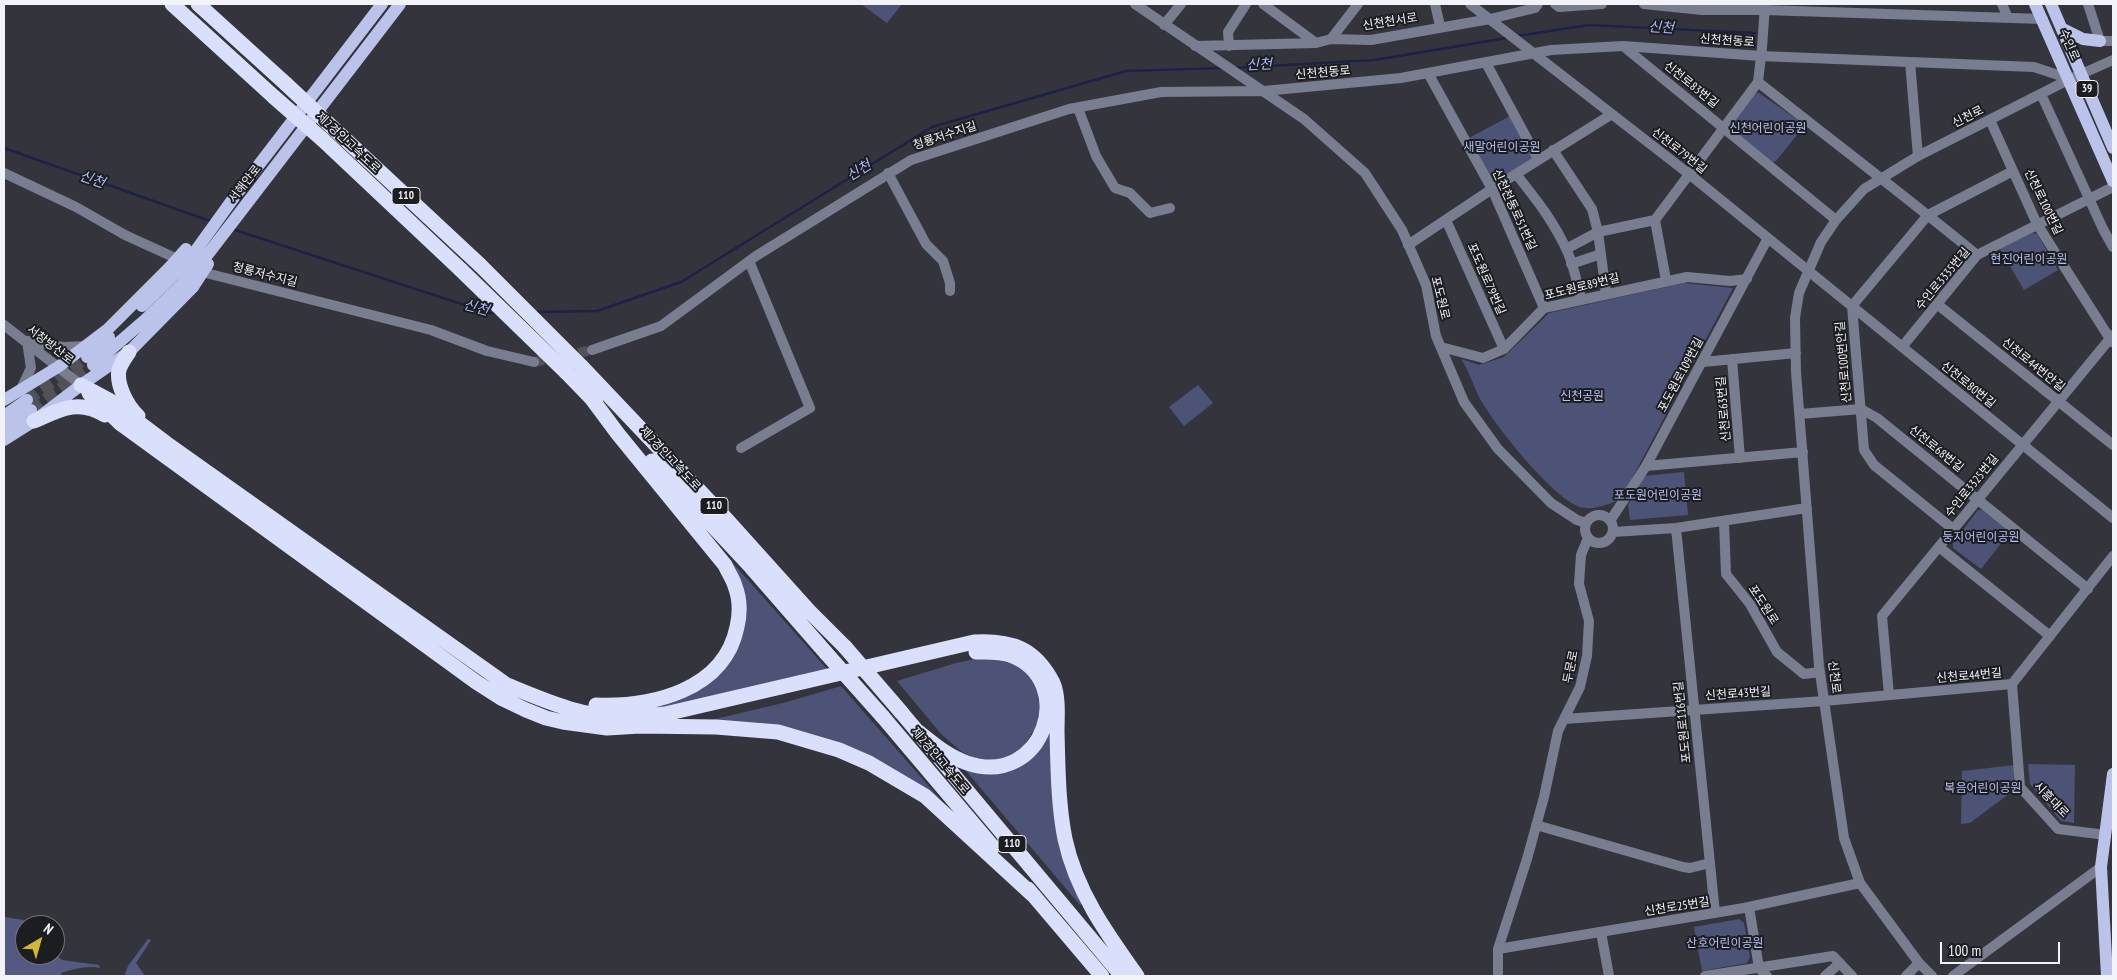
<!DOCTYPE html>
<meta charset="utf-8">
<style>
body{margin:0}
#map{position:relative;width:2117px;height:980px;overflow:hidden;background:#34353c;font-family:"PT Sans Narrow",sans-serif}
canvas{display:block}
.frame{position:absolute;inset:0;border:5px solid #f2f3f8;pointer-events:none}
.north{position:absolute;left:15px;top:915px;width:50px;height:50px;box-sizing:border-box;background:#1c1d20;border:1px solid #727376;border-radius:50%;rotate:38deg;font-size:14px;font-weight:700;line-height:20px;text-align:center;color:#f2f3f8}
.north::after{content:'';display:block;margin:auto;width:18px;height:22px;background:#d2b736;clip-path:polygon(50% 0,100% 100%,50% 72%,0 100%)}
.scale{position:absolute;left:1940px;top:942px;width:120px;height:22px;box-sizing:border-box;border:2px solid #f2f3f8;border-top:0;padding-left:6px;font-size:15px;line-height:18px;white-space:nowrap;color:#f2f3f8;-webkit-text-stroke:4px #1c1d20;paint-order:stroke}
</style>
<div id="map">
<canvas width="2117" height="980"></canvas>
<div class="frame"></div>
<div class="north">N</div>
<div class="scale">100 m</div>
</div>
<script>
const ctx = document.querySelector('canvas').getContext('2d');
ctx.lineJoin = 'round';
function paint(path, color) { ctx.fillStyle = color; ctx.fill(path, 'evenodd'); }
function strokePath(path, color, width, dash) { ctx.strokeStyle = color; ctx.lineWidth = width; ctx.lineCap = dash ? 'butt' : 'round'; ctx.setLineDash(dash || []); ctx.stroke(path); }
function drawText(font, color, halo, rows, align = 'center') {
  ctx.font = font + ' "PT Sans Narrow","Noto Sans KR",sans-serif'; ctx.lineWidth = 4; ctx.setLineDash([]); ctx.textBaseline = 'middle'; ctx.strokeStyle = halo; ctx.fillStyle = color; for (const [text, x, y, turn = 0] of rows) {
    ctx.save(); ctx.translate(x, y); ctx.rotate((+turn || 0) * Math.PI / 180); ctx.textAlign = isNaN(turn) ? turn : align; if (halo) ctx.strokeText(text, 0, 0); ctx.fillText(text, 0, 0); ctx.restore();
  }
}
paint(new Path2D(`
 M861,4H902L887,23Z
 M1756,93H1759L1805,125L1776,161L1773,162L1730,129V125Z
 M1512,115L1533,160L1495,180L1491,179L1469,138Z
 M2033,233L2037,234L2058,270L2024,290L2000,249Z
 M1684,283L1733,288L1621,499C1610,504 1592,511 1580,507C1552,498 1493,423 1479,397C1473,384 1469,371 1461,359L1479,365L1504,357L1549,313Z
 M1198,385L1213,403L1184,426L1169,407Z
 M1684,472L1688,515L1630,520L1628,505L1644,476Z
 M1978,510H1982L2010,532L1981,569L1953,548V543Z
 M708,535L827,669L664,709L627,712L694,692L744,618Z
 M984,657C1005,658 1023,662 1035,682C1040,690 1040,706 1042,716L1022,750L993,762L978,760L962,752L942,735L897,681L956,663Z
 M841,686L940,799L922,787L857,750L703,722L787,702Z
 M1051,722L1083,903L1080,905L961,765L1000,772Z
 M2028,764L2075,765L2074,823L2061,821L2030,784Z
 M2015,765L2013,791L1970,823L1961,824L1962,771Z
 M1739,919L1744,923L1750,957L1747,963L1702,971L1694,927Z`), '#4d5377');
paint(new Path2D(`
 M4,917L24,920L19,941L25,945V955H41L44,959L56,955L62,960L99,965L100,968C87,965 74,969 61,973L62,976H4Z
 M148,939L151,940L136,963L145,976H126L125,974L128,966Z`), '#535981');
strokePath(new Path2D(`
 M1517,36L1589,25L1755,33
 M1234,68L1374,60L1507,38
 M4,148L210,221
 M232,229L489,313H496
 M536,312L597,311L681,282L932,127L1126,71L1224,68`), '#1d2144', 2.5);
strokePath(new Path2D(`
 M534,362L592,350`), '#505258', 10, [10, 5]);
strokePath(new Path2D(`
 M27,400L87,357
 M31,410L93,365`), '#505258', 12, [12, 6]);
strokePath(new Path2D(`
 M1135,4L1304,119L1365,173L1402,230L1426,285L1436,336L1464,402L1498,449L1551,503L1577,520L1586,523
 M1263,4L1316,43L1331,39L1371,40L1490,19L1535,8L1538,4
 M1435,4L1440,26
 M1470,4L1689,174L2113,518
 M1555,4L1559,7L1602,4
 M1644,4L1702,10H1764L2043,19
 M2002,4L2008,18
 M2088,4L2100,41H2113
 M1164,25L1181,4
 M1331,39L1358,4
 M1195,46L1316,43
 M1229,46L1228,32L1246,4
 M1623,46L1836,220
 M1910,62L1918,156
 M1486,63L1538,159
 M1428,73L1492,189L1544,308
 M1758,82C1831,140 1905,196 1977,255
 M2041,94L2103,229L2113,247
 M1078,108L1096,156L1115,188L1130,193L1150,213L1170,208
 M1990,120L2037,224L2112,342
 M1553,150L1592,209L1598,232L1606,293
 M4,173L76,207L125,235L182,261
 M888,173L926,244L943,261L950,283V291
 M1516,174C1536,199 1555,223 1568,253C1574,267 1577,283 1581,298
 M1446,220L1504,349
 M1408,245L1492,189L1612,114
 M1566,249L1598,232L1655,220
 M1571,264L1601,254
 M198,268L210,274L431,330L487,351L534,362
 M1666,280L1655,220L1758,82L1762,48L1765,5
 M1937,304L2113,445
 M4,325L81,385
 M1441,347L1483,358L1504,349L1544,308L1687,277L1730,281L1747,279
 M1902,347L1977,255L2113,187
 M592,350L661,326L756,256L911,160L1069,109L1161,92L1264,91L1401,78L1551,50L1623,46L1761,56L2034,67L2070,79
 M1732,359L1740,458
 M1703,362L1796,353
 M21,389L31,368L27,341L63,347L85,346
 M1800,414L1861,409L1877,418L2088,589
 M741,448L810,408L749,261
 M1646,466L1803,452
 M1585 529a14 14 0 1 1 28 0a14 14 0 1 1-28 0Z
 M1610,521L1646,466L1768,238
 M1724,522L1726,574L1750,604L1777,652L1804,674L1820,672
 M1676,528L1715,913
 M1953,529L1874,465L1864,450L1852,306L1928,215L2013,171
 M1613,532L1676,528L1807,508
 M1939,547L2050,636
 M2012,684L2020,787L2058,829L2106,835
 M1889,695L1882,616L2113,335
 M1564,719L1824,701L2012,684L2113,556
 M1536,825L1683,867L1690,868L1710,863
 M1749,907L1759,968L1767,976
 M1601,932L1609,976
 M1498,949L1744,908L1860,883
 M1498,976V949L1527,859L1544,797L1558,731L1580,687L1587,656L1589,621L1579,584L1581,555L1588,538
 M1705,976L1833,956L1852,976
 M1825,976L1840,963
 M1906,976L1919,963
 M1932,976L1919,963L1860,883L1844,838L1819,666L1796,372L1795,318L1799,293L1821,242L1836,220L1864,189L1918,156L2070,79L2113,60
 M1953,976L2101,867`), '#797d90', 10);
strokePath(new Path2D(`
 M2035,4L2113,181
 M2051,4L2113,148
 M2063,29L2083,39L2100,41
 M194,253L235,196L382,4
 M205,258L400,4
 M142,306L176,273
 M87,357L109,337
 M93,365L146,319L184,282
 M4,400L58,367L108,329L171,266
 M4,416L27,400
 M4,426L31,410
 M4,440L34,421L81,385L129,352L193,287
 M2107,976L2101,867L2113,774`), '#bcc3ea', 12);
strokePath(new Path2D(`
 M172,4L274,97
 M198,4L286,84
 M332,127L480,265
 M322,139L461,270
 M129,352C125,358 121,363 119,370C116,384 127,406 138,416
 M581,366L728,521L809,611L845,647
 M566,372L596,403
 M81,385L109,400L166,443L507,685C546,701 584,718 626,717C639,717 653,715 665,714L974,642C1011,640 1035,648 1053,683C1059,697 1057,717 1057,732C1058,767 1058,804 1065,839C1076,891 1107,934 1137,976
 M89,393L121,424L476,682L501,698L526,710L546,718L563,722L607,728L640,726L716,727L778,732L839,750L869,763L925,796L1035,897
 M589,395L618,434L725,565C728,572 733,579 735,586C740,599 740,614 737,627C724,691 651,707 596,705
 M34,421C61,409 78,399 105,415
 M652,461L751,567L826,653
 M901,712L1122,976
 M883,717L993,847
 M916,730C932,743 947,756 967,763C1044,789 1079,680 1010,655C999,651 987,652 976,652
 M1028,889L1102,976`), '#dae0fc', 15);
strokePath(new Path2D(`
 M171,266L186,249
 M176,273L194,253
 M184,282L205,258
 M193,287L208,264`), '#bcc3ea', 12);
strokePath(new Path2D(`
 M286,84L332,127
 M274,97L322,139
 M480,265L581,366
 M461,270L566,372
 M845,647L901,712
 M826,653L883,717`), '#dae0fc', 15);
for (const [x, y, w] of [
 [2087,89,22],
 [406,196,28],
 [714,506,28],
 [1012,844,28]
]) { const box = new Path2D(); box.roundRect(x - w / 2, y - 8.5, w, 17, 4); ctx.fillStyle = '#1c1d20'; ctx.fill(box); strokePath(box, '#f2f3f8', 1); }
drawText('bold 11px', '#f2f3f8', null, [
 ["39",2087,89],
 ["110",406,196],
 ["110",714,506],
 ["110",1012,844]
]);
drawText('12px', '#f2f3f8', '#1c1d20', [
 ["신천천서로",1390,22,-9],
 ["신천천동로",1727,41,4],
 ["수인로",2069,45,66],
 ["신천천동로",1323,73,-5],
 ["신천로83번길",1691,85,39],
 ["신천로",1968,117,-27],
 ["청룡저수지길",945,136,-18],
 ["제2경인고속도로",348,143,43],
 ["신천로79번길",1679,151,38],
 ["서해안로",245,184,-52],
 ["신천로100번길",2043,202,64],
 ["신천천동로51번길",1514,210,65],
 ["청룡저수지길",265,275,14],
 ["포도원로79번길",1486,279,66],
 ["수인로3335번길",1943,279,-50],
 ["포도원로89번길",1582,287,-14],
 ["포도원로",1440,298,76],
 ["서창방산로",50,345,38],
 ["신천로100번안길",1844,362,-95],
 ["신천로44번안길",2033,365,39],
 ["포도원로109번길",1681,375,-62],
 ["신천로80번길",1968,385,39],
 ["신천로63번길",1724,409,-95],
 ["신천로68번길",1936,449,39],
 ["제2경인고속도로",670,459,47],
 ["수인로3325번길",1972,486,-51],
 ["포도원로",1763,605,57],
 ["두문로",1571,667,-78],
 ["신천로44번길",1969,676,-5],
 ["신천로",1834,677,83],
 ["신천로43번길",1738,694,-4],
 ["포도원로116번길",1683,722,-96],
 ["제2경인고속도로",940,761,50],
 ["시흥대로",2051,800,46],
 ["신천로25번길",1677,907,-9]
]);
drawText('12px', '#b7c1f6', '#1c1d20', [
 ["신천어린이공원",1768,129],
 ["새말어린이공원",1502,148],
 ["현진어린이공원",2029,260],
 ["신천공원",1582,397],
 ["포도원어린이공원",1658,496],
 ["둥지어린이공원",1981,538],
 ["복음어린이공원",1983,789],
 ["산호어린이공원",1725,944]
]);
drawText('italic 14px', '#aeb9fc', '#1c1d20', [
 ["신천",1661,28,3],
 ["신천",1259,65,-2],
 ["신천",859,171,-32],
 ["신천",92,180,19],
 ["신천",476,308,15]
]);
</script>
